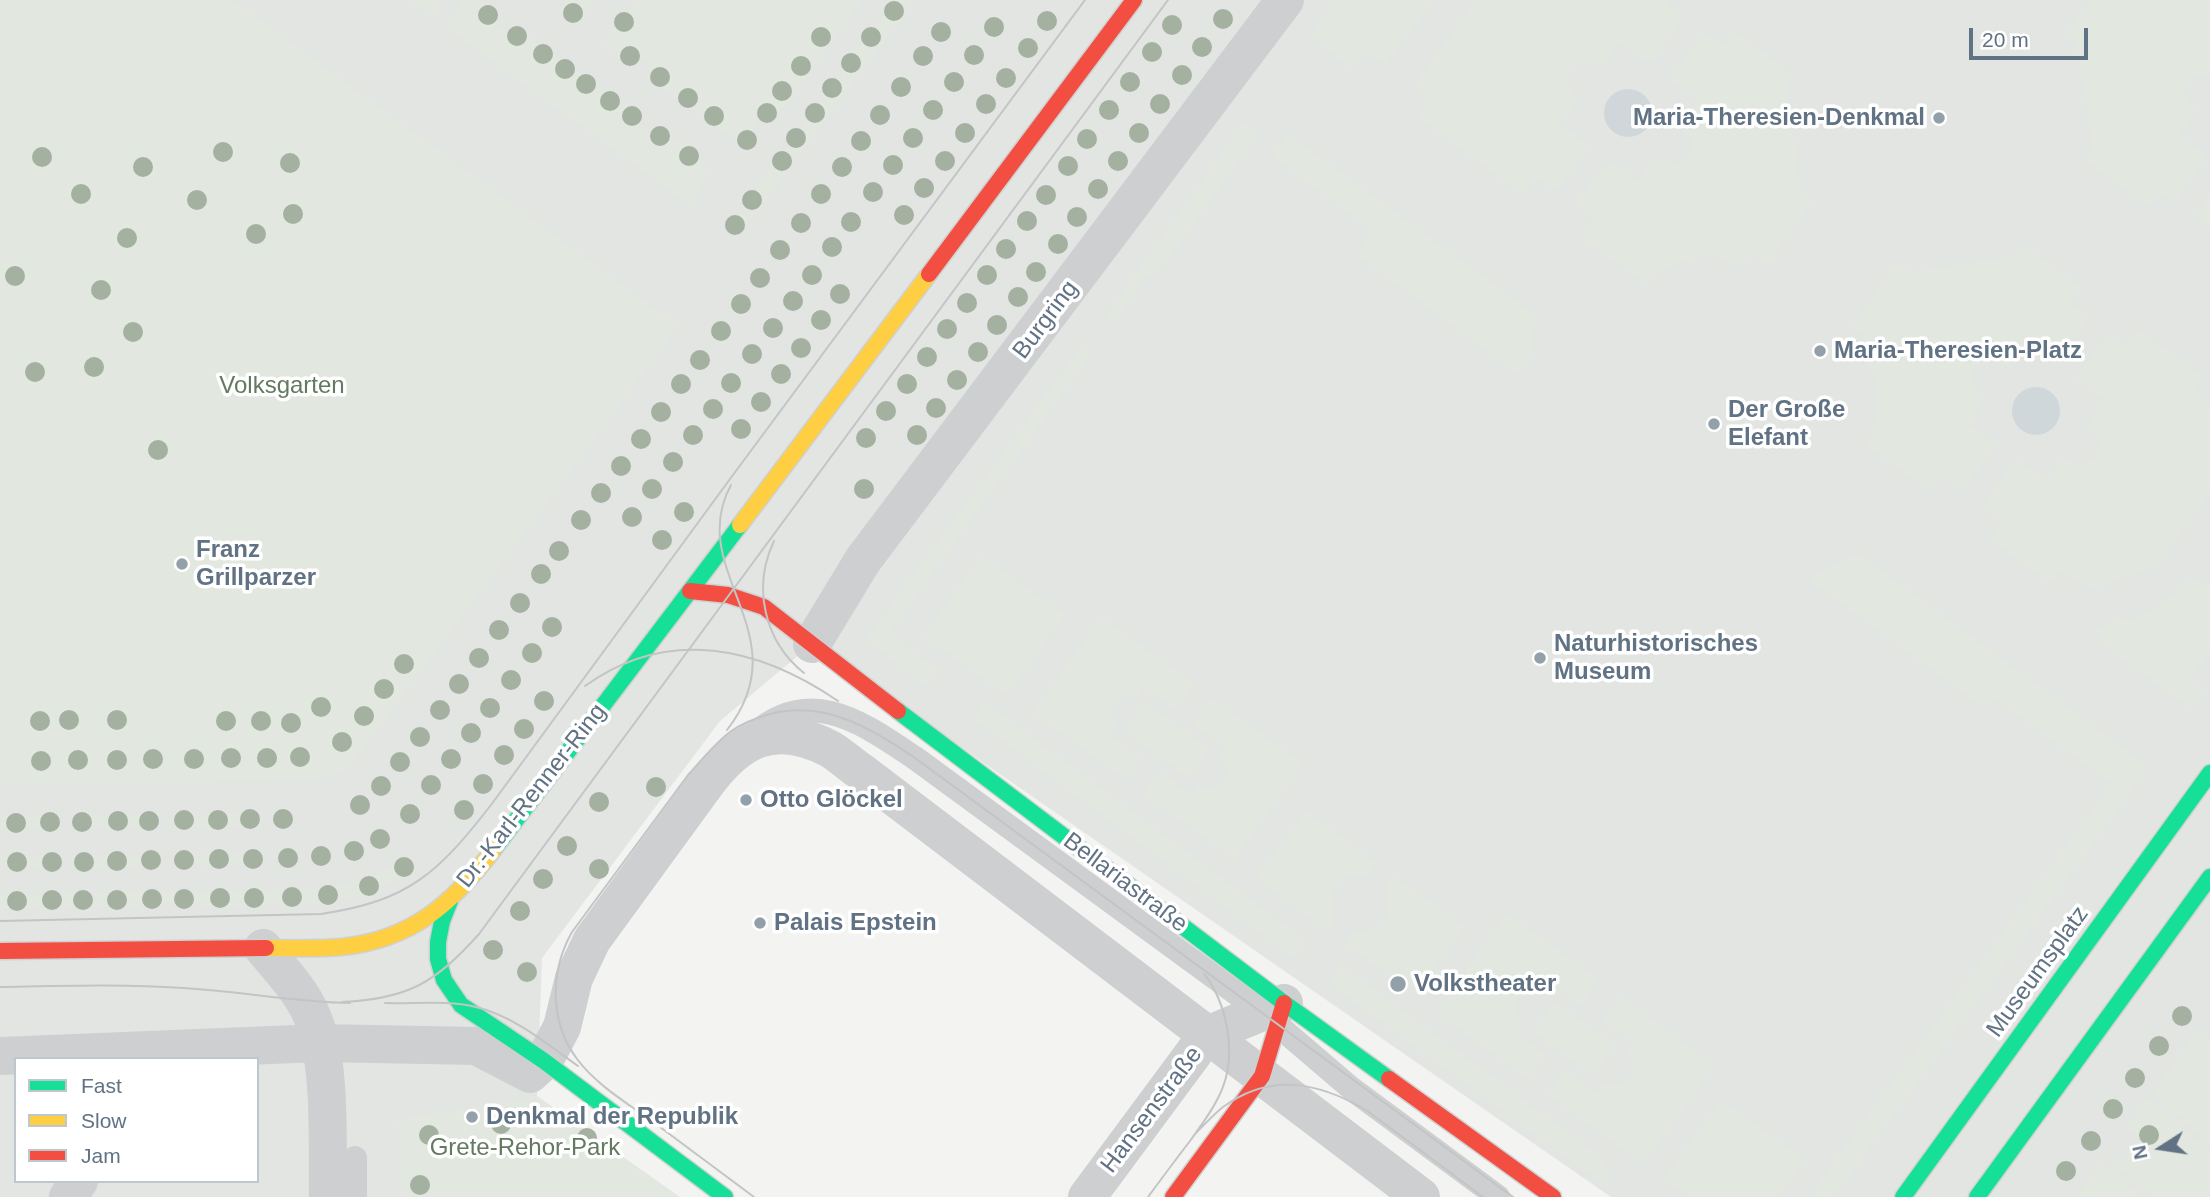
<!DOCTYPE html>
<meta charset="utf-8">
<style>
body{margin:0}
#map{position:relative;width:2210px;height:1197px;overflow:hidden;background:#f3f4f1;font-family:Arial,sans-serif}
canvas{display:block}
.legend{position:absolute;left:14px;top:1057px;width:245px;height:126px;box-sizing:border-box;background:#fff;border:2px solid #bfc7ce;margin:0;padding:9px 12px;list-style:none;font-size:21px;color:#607284}
.legend li{display:flex;align-items:center;gap:14px;height:35px}
.legend b{width:35px;border:2px solid #bfc7ce}
.north{position:absolute;left:2126px;top:1113px;width:70px;height:70px;-webkit-text-stroke:5px #fff;paint-order:stroke;rotate:258deg;font-size:19px;font-weight:700;line-height:28px;text-align:center;color:#607284}
.north::after{content:'';display:block;margin:auto;width:24px;height:32px;background:#607284;clip-path:polygon(50% 0,100% 100%,50% 72%,0 100%)}
.scale{position:absolute;left:1969px;top:28px;width:119px;height:32px;box-sizing:border-box;border:4px solid #607284;border-top:0;padding-left:9px;font-size:21px;line-height:24px;white-space:nowrap;color:#607284;-webkit-text-stroke:5px #fff;paint-order:stroke}
</style>
<div id="map">
<canvas width="2210" height="1197"></canvas>
<ul class="legend">
<li><b style="height:9px;background:#16e098"></b>Fast</li>
<li><b style="height:9px;background:#ffcf43"></b>Slow</li>
<li><b style="height:9px;background:#f24e42"></b>Jam</li>
</ul>
<div class="north">N</div>
<div class="scale">20 m</div>
</div>
<script>
const ctx = document.querySelector('canvas').getContext('2d');
ctx.lineJoin = 'round';
function paint(path, color) { ctx.fillStyle = color; ctx.fill(path, 'evenodd'); }
function strokePath(path, color, width, dash) { ctx.strokeStyle = color; ctx.lineWidth = width; ctx.lineCap = dash ? 'butt' : 'round'; ctx.setLineDash(dash || []); ctx.stroke(path); }
function drawText(font, color, halo, rows, align = 'center') {
  ctx.font = font + ' Arial,sans-serif'; ctx.lineWidth = 7; ctx.setLineDash([]); ctx.textBaseline = 'middle'; ctx.strokeStyle = halo; ctx.fillStyle = color; for (const [text, x, y, turn = 0] of rows) {
    ctx.save(); ctx.translate(x, y); ctx.rotate((+turn || 0) * Math.PI / 180); ctx.textAlign = isNaN(turn) ? turn : align; if (halo) ctx.strokeText(text, 0, 0); ctx.fillText(text, 0, 0); ctx.restore();
  }
}
paint(new Path2D(`
 M0,0H2210V1197H1611L812,644L720,721L542,958L537,1096L678,1197H0ZM16,1059H257V1181H16Z`), '#e3e5e3');
paint(new Path2D(`
 M0,0H233L673,322H675L679,325L352,764C338,774 325,778 307,781L0,785Z
 M408,0H443L431,17Z
 M463,0H478L498,15L493,22L509,35L516,27L641,115L636,122L649,133L655,125C673,138 714,156 705,182C702,190 696,198 691,206L444,26Z
 M561,0H595L577,24L564,14L569,5Z
 M634,0H863L770,126L761,120L751,133L761,140L752,152L647,76L653,68L639,57L633,65L602,43Z
 M894,0H915L736,240L725,230Z
 M1336,0H1434L1386,65L1366,52L1352,69L1310,36Z
 M1477,0H1669L1667,4L1681,13L1682,20L1653,60L1645,61L1620,43L1601,68C1574,50 1554,77 1579,99L1560,124L1586,143L1587,149L1558,189L1553,190L1535,177L1523,195L1418,117L1431,98L1414,85Z
 M2090,0H2210V74H2196L2186,82C2184,96 2188,101 2198,110L2179,135L2205,154V161L2174,204L2158,192L2147,206L2085,160L2093,148L2077,44L2064,35Z
 M1734,31L1793,74L1786,87L1801,191L1813,200L1767,264L1751,253L1741,266C1702,247 1676,259 1645,284L1581,237L1594,221L1578,208L1577,203L1606,164L1614,162L1637,181L1655,156C1671,166 1681,166 1692,150L1690,138L1679,125L1697,99L1673,82L1672,74L1700,36L1707,34L1723,46Z
 M1244,122L1259,133L1159,272L1145,279L1113,324L1104,318Z
 M1288,134L1535,314L1533,354L1517,373L1357,255L1372,230L1272,156Z
 M2210,194V227L2194,216Z
 M2023,245L2082,287L2070,303L2090,318L2057,364L2028,342L2008,367C1995,360 1988,359 1975,366C1972,381 1974,388 1985,399L1968,423L1997,445L1962,492L1942,477L1931,492L1867,446C1882,409 1885,380 1855,350L1865,337L1851,326L1897,263L1912,272L2012,256Z
 M2138,329L2203,377L2195,388L2210,408V492L2156,566L2094,588L2059,573L2051,584L1990,539L2001,522L1982,507L2016,459L2045,480L2063,458L2080,466L2094,457L2099,440L2086,426L2105,400L2075,378L2108,332L2126,345Z
 M1084,343L1093,351L890,632L940,671L926,686L866,639Z
 M1858,553L2149,767L1834,1197H1808L2112,784L1995,699H1990L1984,708L1809,579Z
 M982,555L1065,615L1007,696L923,636Z
 M2195,580L2210,585V651L2189,680L2204,691L2192,710L2102,644L2098,638L2097,631C2108,620 2125,622 2138,616C2158,607 2173,595 2189,581Z
 M1101,617L1195,684L1176,710L1143,687L1136,696C1127,692 1120,694 1113,701L1110,712L1116,725L1109,735L1141,758L1126,779L1033,713Z
 M1212,698L1303,764L1235,859L1144,794L1160,771L1192,795L1198,785C1213,793 1226,785 1227,768L1219,755L1225,747L1193,724Z
 M983,703H986L1304,939L1306,943L1294,958L972,718Z
 M1145,703L1209,748L1189,778L1124,732Z
 M1306,811L1377,863L1369,875C1338,869 1326,894 1335,920L1327,930L1256,878Z
 M260,813L261,827L173,828V815Z
 M158,814V828L74,829L73,816Z
 M56,815L57,829L0,830V816Z
 M259,853L260,865L174,866V855Z
 M157,854V866L73,868L72,856Z
 M59,856V869L0,870V856Z
 M407,859L413,869C383,889 353,900 316,905L0,909V895L321,889C353,884 379,874 407,859Z
 M1394,876L1465,927L1414,994L1345,944L1353,932C1382,934 1396,915 1386,888Z
 M1507,913L1600,980L1581,1006L1552,984L1543,996C1523,985 1506,1008 1522,1024L1516,1033L1546,1055L1528,1079L1436,1012Z
 M1342,966L1604,1159L1609,1189L1329,983L1339,967Z
 M1620,996L1715,1066L1643,1164L1547,1094L1565,1069L1597,1093L1603,1084C1627,1088 1643,1077 1627,1053L1634,1043L1603,1020Z
 M1555,1001L1616,1046L1593,1076L1533,1031Z
 M2198,1030L2210,1041V1144L2152,1093Z
 M537,1096L680,1197H400L398,1120Z
 M2149,1097L2210,1152V1197H2151L2105,1157L2120,1164L2140,1138L2126,1127Z
 M1721,1100L1806,1160L1779,1197H1687L1663,1179Z
 M2102,1161L2142,1197H2076Z`), '#e2e7df');
paint(new Path2D(`
 M1604 113a24 24 0 1 1 48 0a24 24 0 1 1-48 0Z
 M2012 411a24 24 0 1 1 48 0a24 24 0 1 1-48 0Z`), '#d0d7db');
const fast = new Path2D(`
 M898,711L1284,1003L1389,1079
 M494,849L740,525
 M450,901L442,921L438,942V959L444,980L461,1005L544,1061L725,1197
 M1903,1197L2210,773
 M1977,1197L2210,877`);
const slow = new Path2D(`
 M740,525L929,274
 M266,948C291,948 316,949 341,947C412,940 453,903 494,849`);
const jam = new Path2D(`
 M929,274L1134,0
 M690,591L728,595L764,607L898,711
 M0,951L266,948
 M1389,1079L1553,1197
 M1173,1197L1262,1076L1284,1003`);
strokePath(fast, '#cfd1d2', 19);
strokePath(slow, '#cfd1d2', 19);
strokePath(jam, '#cfd1d2', 19);
strokePath(new Path2D(`
 M752,736C810,684 861,722 915,758L1262,1012L1352,1089L1498,1197
 M355,1158V1197`), '#cecfd0', 24);
strokePath(new Path2D(`
 M812,644L863,560L1285,0
 M263,948C280,969 300,989 311,1014C332,1058 327,1146 328,1197
 M0,1056L321,1043L476,1046L530,1074L544,1061L562,1027L574,978L592,940L705,785C739,739 774,720 830,749C840,755 850,764 860,771L1421,1197
 M68,1197L79,1181
 M1087,1197L1207,1035L1284,1003`), '#cecfd0', 38);
strokePath(fast, '#16e098', 16);
strokePath(slow, '#ffcf43', 16);
strokePath(jam, '#f24e42', 16);
strokePath(new Path2D(`
 M774,541C752,587 764,641 804,673
 M585,686C668,626 759,647 838,701
 M727,730C802,634 684,571 731,485
 M0,921L321,914C409,901 438,873 491,805L730,479L1085,0
 M0,987C61,986 122,984 183,988C239,991 294,1002 350,1003
 M342,1002C408,999 435,983 479,934L1168,0
 M385,1003C414,1004 448,1000 476,1007C514,1016 547,1044 578,1066
 M1195,1134C1204,1125 1213,1115 1223,1107C1270,1072 1318,1082 1366,1110L1483,1197
 M754,1197C723,1174 691,1150 660,1127C632,1106 598,1087 577,1059C549,1021 550,971 572,932L688,775C702,760 714,744 730,732C742,723 756,718 770,714C825,700 871,728 915,758L1513,1197
 M1148,1197C1162,1178 1176,1159 1190,1141C1218,1102 1236,1078 1227,1027C1223,1007 1217,990 1204,974`), '#c3c4c5', 2);
ctx.fillStyle = '#a4b1a1';
for (const [x, y] of [
 [894,11],
 [573,13],
 [488,15],
 [1223,19],
 [1047,21],
 [624,22],
 [1172,25],
 [994,27],
 [941,32],
 [517,36],
 [821,37],
 [871,37],
 [1202,47],
 [1028,48],
 [1152,52],
 [543,54],
 [974,55],
 [630,56],
 [923,56],
 [851,63],
 [801,66],
 [565,69],
 [1182,75],
 [660,77],
 [1006,78],
 [954,82],
 [1130,82],
 [586,84],
 [901,87],
 [832,88],
 [782,91],
 [688,98],
 [610,101],
 [986,104],
 [1160,104],
 [933,110],
 [1109,110],
 [767,113],
 [815,113],
 [880,115],
 [632,116],
 [714,116],
 [965,133],
 [1139,133],
 [660,136],
 [796,138],
 [913,138],
 [1087,139],
 [747,140],
 [861,141],
 [223,152],
 [689,156],
 [42,157],
 [782,161],
 [945,161],
 [1118,161],
 [290,163],
 [893,165],
 [1068,166],
 [143,167],
 [842,167],
 [924,188],
 [1098,189],
 [873,192],
 [81,194],
 [821,194],
 [1046,195],
 [197,200],
 [752,200],
 [293,214],
 [904,215],
 [1077,217],
 [1027,221],
 [851,222],
 [801,223],
 [735,225],
 [256,234],
 [127,238],
 [1058,244],
 [832,247],
 [1006,249],
 [780,250],
 [1036,272],
 [812,275],
 [987,275],
 [15,276],
 [760,278],
 [101,290],
 [840,294],
 [1018,297],
 [793,301],
 [967,303],
 [741,304],
 [821,320],
 [997,325],
 [773,328],
 [947,329],
 [721,331],
 [133,332],
 [801,348],
 [978,352],
 [752,354],
 [927,357],
 [700,360],
 [94,367],
 [35,372],
 [781,374],
 [957,380],
 [731,383],
 [681,384],
 [907,384],
 [761,402],
 [936,408],
 [713,409],
 [886,411],
 [661,412],
 [741,429],
 [693,435],
 [917,435],
 [866,438],
 [641,439],
 [158,450],
 [673,462],
 [621,466],
 [652,489],
 [864,489],
 [601,493],
 [684,512],
 [632,517],
 [581,520],
 [662,540],
 [559,551],
 [541,574],
 [520,603],
 [552,627],
 [499,630],
 [532,653],
 [479,658],
 [404,664],
 [511,680],
 [459,684],
 [384,689],
 [544,701],
 [321,707],
 [490,708],
 [440,710],
 [364,716],
 [69,720],
 [117,720],
 [40,721],
 [226,721],
 [261,721],
 [291,723],
 [524,729],
 [471,733],
 [420,737],
 [342,742],
 [504,755],
 [300,757],
 [231,758],
 [267,758],
 [153,759],
 [194,759],
 [451,759],
 [78,760],
 [117,760],
 [41,761],
 [400,762],
 [483,784],
 [431,785],
 [381,786],
 [656,787],
 [599,802],
 [360,805],
 [464,810],
 [410,814],
 [250,819],
 [283,819],
 [184,820],
 [218,820],
 [118,821],
 [149,821],
 [50,822],
 [82,822],
 [16,823],
 [380,839],
 [567,846],
 [354,851],
 [321,856],
 [288,858],
 [219,859],
 [253,859],
 [151,860],
 [184,860],
 [117,861],
 [17,862],
 [52,862],
 [84,862],
 [404,867],
 [599,869],
 [543,879],
 [369,886],
 [328,895],
 [292,897],
 [220,898],
 [254,898],
 [152,899],
 [184,899],
 [52,900],
 [83,900],
 [117,900],
 [17,901],
 [520,911],
 [493,950],
 [527,972],
 [2182,1016],
 [2159,1046],
 [2135,1078],
 [2113,1109],
 [501,1124],
 [429,1135],
 [2149,1135],
 [587,1138],
 [2091,1141],
 [2066,1171],
 [420,1185]
]) { ctx.beginPath(); ctx.arc(x, y, 10, 0, 2 * Math.PI); ctx.fill(); }
for (const [x, y, r, color] of [
 [1939,118,7,"#93a0aa"],
 [1820,351,7,"#93a0aa"],
 [1714,424,7,"#93a0aa"],
 [182,564,7,"#93a0aa"],
 [1540,658,7,"#93a0aa"],
 [746,800,7,"#93a0aa"],
 [760,923,7,"#93a0aa"],
 [1398,984,9,"#93a0aa"],
 [472,1117,7,"#93a0aa"]
]) { const dot = new Path2D(); dot.arc(x, y, r, 0, 2 * Math.PI); ctx.fillStyle = color; ctx.fill(dot); strokePath(dot, '#fff', 2.5); }
drawText('bold 24px', '#607284', '#fff', [
 ["Maria-Theresien-Denkmal",1925,118,"right"],
 ["Maria-Theresien-Platz",1834,351],
 ["Der Große",1728,410],
 ["Elefant",1728,438],
 ["Franz",196,550],
 ["Grillparzer",196,578],
 ["Naturhistorisches",1554,644],
 ["Museum",1554,672],
 ["Otto Glöckel",760,800],
 ["Palais Epstein",774,923],
 ["Volkstheater",1414,984],
 ["Denkmal der Republik",486,1117]
], 'left');
drawText('24px', '#607284', '#fff', [
 ["Burgring",1046,320,-53],
 ["Dr.-Karl-Renner-Ring",532,796,-52],
 ["Bellariastraße",1125,883,37],
 ["Museumsplatz",2038,972,-54],
 ["Hansenstraße",1152,1110,-53]
]);
drawText('24px', '#637a60', '#fff', [
 ["Volksgarten",282,386],
 ["Grete-Rehor-Park",525,1148]
]);
</script>
